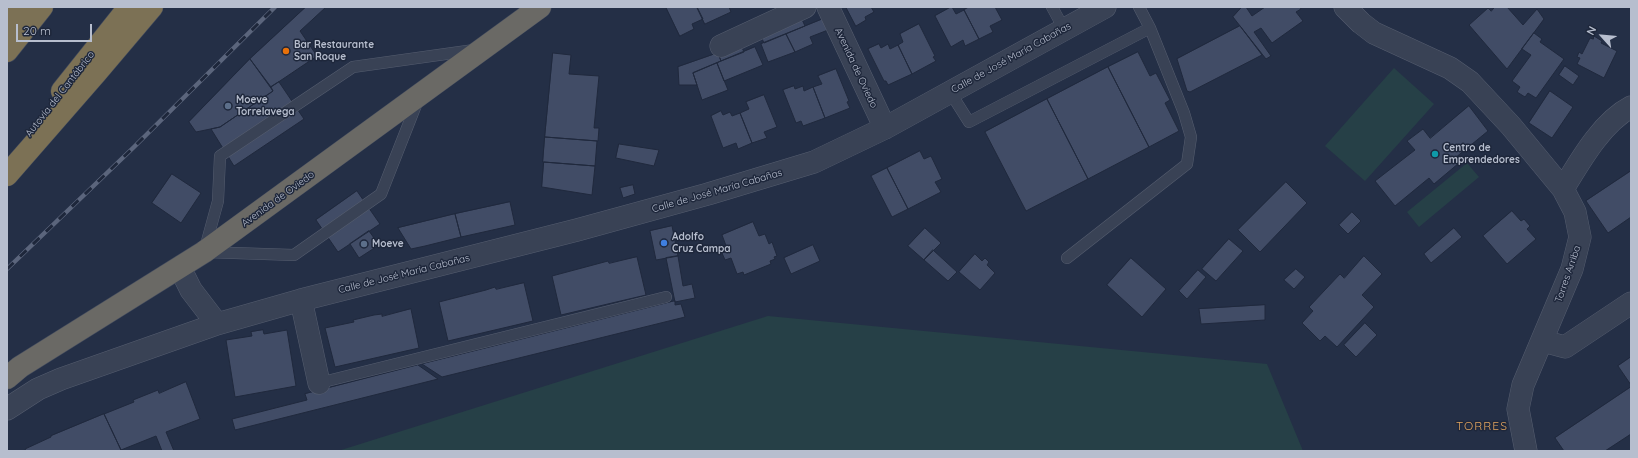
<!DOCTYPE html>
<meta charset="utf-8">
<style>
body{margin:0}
#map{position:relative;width:1638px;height:458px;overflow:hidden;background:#242f46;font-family:Quicksand,sans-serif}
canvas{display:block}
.frame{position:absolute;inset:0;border:8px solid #b7bece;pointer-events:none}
.north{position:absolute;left:1582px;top:16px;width:40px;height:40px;-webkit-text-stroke:3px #1e273b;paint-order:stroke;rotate:297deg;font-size:11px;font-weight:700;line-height:16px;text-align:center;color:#b7bece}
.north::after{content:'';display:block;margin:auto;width:14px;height:18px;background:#b7bece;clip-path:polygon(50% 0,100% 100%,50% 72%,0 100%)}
.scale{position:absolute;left:16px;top:24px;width:76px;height:18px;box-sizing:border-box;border:2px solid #b7bece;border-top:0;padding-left:5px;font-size:12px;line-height:14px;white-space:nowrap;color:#b7bece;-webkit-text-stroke:3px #1e273b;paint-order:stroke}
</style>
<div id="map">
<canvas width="1638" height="458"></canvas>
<div class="frame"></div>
<div class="north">N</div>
<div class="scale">20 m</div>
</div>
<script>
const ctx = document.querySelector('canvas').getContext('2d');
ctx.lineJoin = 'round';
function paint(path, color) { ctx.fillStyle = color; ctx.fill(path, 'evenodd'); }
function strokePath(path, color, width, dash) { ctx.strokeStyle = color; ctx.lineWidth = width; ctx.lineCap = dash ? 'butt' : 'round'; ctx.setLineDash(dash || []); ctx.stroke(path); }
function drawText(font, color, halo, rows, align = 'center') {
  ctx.font = font + ' Quicksand,sans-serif'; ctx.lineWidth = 3; ctx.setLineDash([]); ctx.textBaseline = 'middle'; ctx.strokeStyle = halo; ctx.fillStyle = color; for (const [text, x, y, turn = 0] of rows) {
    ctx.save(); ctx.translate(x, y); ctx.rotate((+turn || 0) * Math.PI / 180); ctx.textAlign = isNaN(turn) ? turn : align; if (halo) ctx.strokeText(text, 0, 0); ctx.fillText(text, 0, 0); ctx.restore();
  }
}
paint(new Path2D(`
 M1394,68L1434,104L1365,181L1325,146Z
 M1467,163L1479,177L1419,227L1407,212Z
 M768,316L1267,364L1303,451H338Z`), '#264047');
const building = new Path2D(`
 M306,7H326L300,31L317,56L271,87L250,59Z
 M666,7H697L703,19L692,24L694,29L680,36Z
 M697,7H729L731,12L705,24Z
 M846,7H871L874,12L865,17L866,20L856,26Z
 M951,7H952L956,14L964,10L979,39L965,46L963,40L951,47L935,16Z
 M969,7H995L1002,20L990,26L993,32L979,39L964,10Z
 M1242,7H1246L1252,16L1265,7H1300L1301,9L1296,12L1303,21L1272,43L1261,28L1254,32L1271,56L1266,59L1233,17Z
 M1495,7H1507L1523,25L1537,9L1544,19L1507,69L1469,25L1488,8L1491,11Z
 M800,15L805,26L764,43L759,32Z
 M823,19L828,30L810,37L813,44L795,52L786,34Z
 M919,24L935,56L933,57L936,61L912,74L898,45L903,42L900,34Z
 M1240,26L1262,55L1190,92L1187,91L1177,59Z
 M1534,33L1542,39L1540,42L1564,59L1536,98L1528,93L1525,97L1517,92L1520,87L1512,81L1531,55L1522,49Z
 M786,34L795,52L768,62L761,44Z
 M1594,36L1602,41L1601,43L1617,51L1604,78L1577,64L1580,58L1577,57L1579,52L1582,54L1590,38L1593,39Z
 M740,43L744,52L721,61L718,53Z
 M879,44L881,48L888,44L890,49L898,45L912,74L888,85L886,81H884L868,49Z
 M755,47L763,65L724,81L717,63Z
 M1138,52L1150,76L1156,73L1170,100L1165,103L1179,131L1149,147L1108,67Z
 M553,53L571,55L569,74L599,76L594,128H599L598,141L545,137Z
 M718,53L721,61L693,73L697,85H679L678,67Z
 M250,59L273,91L220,127L196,132L189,122Z
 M717,63L728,90L702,100L693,73Z
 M1565,66L1579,76L1573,85L1559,75Z
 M1108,67L1149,147L1088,179L1047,99Z
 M836,69L849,101L847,102L850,108L825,118L813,87L822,84L818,76Z
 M279,82L304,119L234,166L211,129L220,127L273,91L271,87Z
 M794,86L795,89L803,86L804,91L813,87L825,118L803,126L801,121L796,123L783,90Z
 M1550,91L1573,107L1552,138L1529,123Z
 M764,95L777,127L764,132L767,138L752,143L740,113L749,109L746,102Z
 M1047,99L1088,179L1026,211L985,132Z
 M1469,106L1488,131L1455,158L1459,163L1434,184L1429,178L1395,206L1375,181L1415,150L1407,141L1423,129L1430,138Z
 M721,111L723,115L730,112L732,116L740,113L752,143L738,149L736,143L723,148L711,116Z
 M545,137L597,141L595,166L543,162Z
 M619,144L659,150L654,166L616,158Z
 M920,151L924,159L931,156L942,179L935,182L941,192L908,209L887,168Z
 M544,162L595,166L592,195L542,187Z
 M887,168L908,209L892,217L871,176Z
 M1631,171V217L1608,233L1586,201Z
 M172,174L201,193L181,223L152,203Z
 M1286,182L1307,203L1260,252L1238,230Z
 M633,185L635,194L623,198L620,188Z
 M357,191L380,224L338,252L316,220Z
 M510,202L515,225L461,237L455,214Z
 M1512,211L1521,221L1524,219L1530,226L1527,229L1536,239L1507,264L1483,236Z
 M1352,212L1361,221L1348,234L1339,225Z
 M455,214L461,237L425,246L411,249L398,228Z
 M753,222L759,236L765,234L769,244L772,242L777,256L774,257L775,259L770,261L771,264L744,275L743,272L737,274L731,258L725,260L722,253L728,251L722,235Z
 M672,226L678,256L656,260L650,231Z
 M925,228L941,243L924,260L908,246Z
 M1454,228L1462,237L1431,263L1424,254Z
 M369,231L379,245L359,258L350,244Z
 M1229,239L1243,251L1216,281L1202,269Z
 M813,245L820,261L791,274L784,258Z
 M933,250L957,272L948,281L924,260Z
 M975,254L982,261L985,258L989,262L987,265L995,273L980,290L959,272Z
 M678,256L683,286L692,284L695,298L675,302L666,258Z
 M1364,256L1382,274L1362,295L1374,307L1337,347L1325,336L1320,341L1302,323L1313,311L1309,307L1340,274L1344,278Z
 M637,257L646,295L561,315L552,276L608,261L609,263Z
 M1131,258L1166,289L1142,317L1107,285Z
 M1296,269L1305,277L1294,289L1284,280Z
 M1198,270L1206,277L1187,299L1179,291Z
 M524,283L533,321L448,341L439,302L486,290L495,287L496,289Z
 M675,301V305L681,304L685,317L442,377L422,364Z
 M1265,305V320L1201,324L1199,309Z
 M411,309L419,348L335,367L325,328L354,322L353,320L374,315L382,314V316Z
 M1365,323L1377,335L1356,357L1344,345Z
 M263,330L264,334L287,330L296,386L235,397L226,340L252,336L251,332Z
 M1631,357V385L1618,366Z
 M418,365L438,379L235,430L232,419L307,400L305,394Z
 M186,382L200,419L166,432L174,451H162L156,436L121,450L104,414L134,402L133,400L158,390L159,393Z
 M1631,387V434L1605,451H1564L1555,438Z
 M104,414L121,450L118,451H26L25,449L51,437V436Z`);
paint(building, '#414c66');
strokePath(building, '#20293d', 1);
const service = new Path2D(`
 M1052,7L1064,29
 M950,92L969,122L1150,28
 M418,100L381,194L294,255L204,252L218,201L220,156L353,67L474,50
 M1067,258L1187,164L1191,137L1184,113L1150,28L1139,7
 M319,383L666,297`);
const minor = new Path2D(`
 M828,7L885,128
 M1345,7L1361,23L1374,33L1450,68L1470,82L1511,126L1563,189L1575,212L1580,237L1572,269L1523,385L1518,409L1526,451
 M721,46L805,7
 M1563,189C1580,161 1602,122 1631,107
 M180,268L191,290L217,324
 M301,300L319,383
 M1543,341L1565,347L1631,303
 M7,409L38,389L61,379L217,324L301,300L577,230L708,194L814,162L885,128L1105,7`);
const trunk = new Path2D(`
 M7,378L20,367L204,252L540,7`);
const motorway = new Path2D(`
 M7,25L20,7
 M7,51L42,7
 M62,91L129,7
 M7,175L96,73L152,7`);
strokePath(service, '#555d6f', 12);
strokePath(minor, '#555d6f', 23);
strokePath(trunk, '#414a5d', 23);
strokePath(motorway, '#414a5d', 23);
strokePath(service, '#394255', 11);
strokePath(minor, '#394255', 22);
strokePath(trunk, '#6a6965', 22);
strokePath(motorway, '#7c7155', 22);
const rail = new Path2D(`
 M7,269L134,147L275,7`);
strokePath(rail, '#5b657c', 4.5);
strokePath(rail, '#1e273b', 3, [9]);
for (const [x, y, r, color] of [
 [286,51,4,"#e8710a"],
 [228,106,4,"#5c6f8a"],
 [1435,154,4,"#0f9aa8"],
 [664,243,4,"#3f7fe0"],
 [364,244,4,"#5c6f8a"]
]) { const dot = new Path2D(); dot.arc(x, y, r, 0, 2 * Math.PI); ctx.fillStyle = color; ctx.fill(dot); strokePath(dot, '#1e273b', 1.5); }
drawText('bold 10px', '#b7bece', '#1e273b', [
 ["Bar Restaurante",294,45],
 ["San Roque",294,57],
 ["Moeve",236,100],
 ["Torrelavega",236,112],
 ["Centro de",1443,148],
 ["Emprendedores",1443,160],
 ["Adolfo",672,237],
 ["Cruz Campa",672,249],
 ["Moeve",372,244]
], 'left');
drawText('10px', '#b7bece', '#1e273b', [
 ["Calle de José María Cabañas",1011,58,-29],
 ["Avenida de Oviedo",856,68,65],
 ["Autovía del Cantábrico",60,94,-52],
 ["Calle de José María Cabañas",717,191,-16],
 ["Avenida de Oviedo",278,199,-36],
 ["Calle de José María Cabañas",404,274,-14],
 ["Torres Arriba",1568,274,-71]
]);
ctx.letterSpacing = '1px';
drawText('12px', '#e1a45f', '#1e273b', [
 ["TORRES",1482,426]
]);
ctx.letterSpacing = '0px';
</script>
